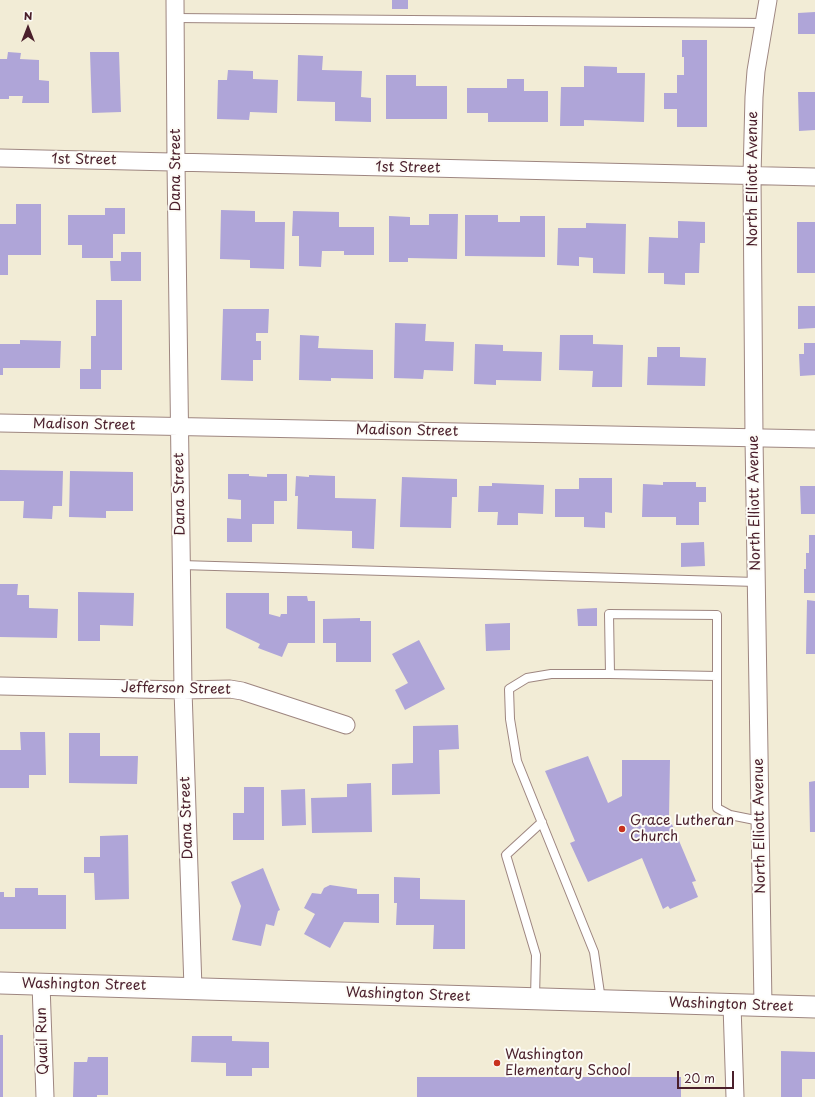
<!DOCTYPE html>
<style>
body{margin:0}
#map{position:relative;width:815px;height:1097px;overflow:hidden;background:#f2ecd6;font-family:"Playpen Sans",sans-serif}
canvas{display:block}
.north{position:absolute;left:8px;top:8px;width:40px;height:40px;-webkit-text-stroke:3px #fdfcf7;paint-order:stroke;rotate:0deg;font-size:11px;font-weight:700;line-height:16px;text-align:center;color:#4a1f2b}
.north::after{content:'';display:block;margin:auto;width:14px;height:18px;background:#4a1f2b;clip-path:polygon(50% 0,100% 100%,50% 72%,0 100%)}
.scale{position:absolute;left:677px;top:1071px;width:57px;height:18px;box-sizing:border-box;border:2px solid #4a1f2b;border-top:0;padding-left:5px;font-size:12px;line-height:14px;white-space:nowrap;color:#4a1f2b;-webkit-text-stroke:3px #fdfcf7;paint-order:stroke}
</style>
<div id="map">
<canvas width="815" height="1097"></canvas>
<div class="north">N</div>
<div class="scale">20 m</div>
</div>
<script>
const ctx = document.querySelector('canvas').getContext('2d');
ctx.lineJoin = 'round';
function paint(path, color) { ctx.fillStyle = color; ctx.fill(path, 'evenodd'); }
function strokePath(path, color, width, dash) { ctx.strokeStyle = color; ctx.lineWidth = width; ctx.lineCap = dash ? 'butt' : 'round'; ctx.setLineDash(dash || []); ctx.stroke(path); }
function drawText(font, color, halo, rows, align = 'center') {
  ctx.font = font + ' "Playpen Sans",sans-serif'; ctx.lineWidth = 4; ctx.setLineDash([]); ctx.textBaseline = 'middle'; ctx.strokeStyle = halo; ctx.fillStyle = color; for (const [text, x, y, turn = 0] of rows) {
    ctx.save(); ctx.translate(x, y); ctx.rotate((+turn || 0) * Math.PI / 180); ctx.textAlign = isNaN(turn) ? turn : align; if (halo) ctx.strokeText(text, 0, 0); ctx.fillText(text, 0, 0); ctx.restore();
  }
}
paint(new Path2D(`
 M392,0H408V9H392Z
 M815,12V34H798V13Z
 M682,40H707V127H677V109H664V93H677V75H684V57H682Z
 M8,52L21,53L20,59L39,60V80L49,81V103H22L23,96H9V99H0V59H7Z
 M90,52H119L121,112L92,113Z
 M298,55L323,56L322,70L362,71L361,97L371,98V122L335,121V102L297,101Z
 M584,66L617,67V73H645L644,122L584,120V126H560L561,87H584Z
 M228,70L253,71V79L278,80L277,113L250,112L249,120L217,119L218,80H227Z
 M386,75H416V86H447V119H386Z
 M507,79H524V91H548V122H488V113H467V88H507Z
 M798,92H815V130L799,131Z
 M16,204H41V255H8V275H0V224H16Z
 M105,208H125V234H113V258H82V245H68V215H105Z
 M221,210L255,211V222H285L284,269L250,268V260L220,259Z
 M293,211L339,212V227H374V255H344V251H322L321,267L299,266V236H292Z
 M429,214H458L457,259L408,258V262H389V216L410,217V225H429Z
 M465,215H498V222H520V216H545V257L465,256Z
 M678,221L705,222V243H700L699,273H685V285L664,284V273H648L649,237L678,238Z
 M797,222H815V273H797Z
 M586,223L626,224L625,274L593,273V258L579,257V266L557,265L558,228H586Z
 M121,252H141V281H111L110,261H121Z
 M96,300H122V370H101V389H80V369H91V336H96Z
 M798,306H815V328L798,329Z
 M223,309H269L268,333H256V341H261V360H253V381L221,380Z
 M395,323L426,324L425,341L454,342L453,371L424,370L423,379L394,378Z
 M300,335L319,336L318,348L373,350V379L331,378V381L299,380Z
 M560,335H593V344L623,345L622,387H592L593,371L559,370Z
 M20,340L61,341L60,368H3V375H0V344H20Z
 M804,343H815V375L800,376L799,354H804Z
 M475,344L503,345V351L542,352L541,381L496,380V385L474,384Z
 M657,347H680V357L706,358L705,386L647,385L648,357H657Z
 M0,470L63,471L62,506H53L52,519L23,518L24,501H0Z
 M70,471L133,472V511H106V518L69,517Z
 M228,474H249V476L267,477V474H287V501H274V524H252V542H227V518L241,519V500L228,499Z
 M309,475L335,476V498L376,499L374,549L352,548V531L297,529L298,496H295L296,476L309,477Z
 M402,477L457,479V497H452L451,528L400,527Z
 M579,478H612V513L605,512V528L584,527V517H555V489H579Z
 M663,482H696V487H706V502H699V525H676V517H642L643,484L663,485Z
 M492,483L544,485L543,514L518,513V525H497L498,512H478L479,486H492Z
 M800,486H815V514H801Z
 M809,535H815V593H804V569H806V553H809Z
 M704,542L705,566L681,567V543Z
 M0,584H18L17,595H29V608L58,609L57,638L0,637Z
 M78,592L134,593L133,626L100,625V641H78Z
 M226,593H269V614L280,617L281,614H287V596H307L308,601H315V643H288L282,657L258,648L260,644L226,628Z
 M807,600L815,601V654H806Z
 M597,608V626H578L577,609Z
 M360,618V621H371V662H336V643H323V619Z
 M510,623V650L486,651L485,624Z
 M419,640L445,689L405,710L395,690L408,683L392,654Z
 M458,725L459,749L439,750L440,794L392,795V764L413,763V726Z
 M20,732H45L46,775H29V788H0V750H21Z
 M69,733H100V756H138L137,784L69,783Z
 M588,756L608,803L622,796V760H670L669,817L696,881L692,882L698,897L670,909L668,906L663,909L642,858L588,882L570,843L575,841L545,771Z
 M815,781V832H810L809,782Z
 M371,783L372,832L312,833L311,798L347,797V784Z
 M244,787H264V840H233V813H244Z
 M305,789L306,825L282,826L281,790Z
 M128,835L129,899L95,900L94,873H84V857H100V836Z
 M263,868L280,910L278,911L274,926L266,924L261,946L232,940L241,906L231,882Z
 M394,877L420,878V899L465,900V949H433L434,925H396L397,903H394Z
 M330,885L357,889V894H379V923L344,922L330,948L304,934L315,914L304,908L312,893L321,894L324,888Z
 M15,888H38V895H66V929H0V892H4V897H15Z
 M0,1035H3V1097H0Z
 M192,1036H232V1041L269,1042V1068H252V1076H226V1063L191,1062Z
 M781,1051L815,1052V1079H802V1097H781Z
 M88,1057H108V1095H97V1097H73L74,1062H87Z
 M417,1077H681V1097H417Z`), '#afa5d8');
const service = new Path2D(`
 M175,18L764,23
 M181,565L756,582
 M610,674L717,676
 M535,998L536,955L506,855L542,822
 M601,1000L594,952L517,761L510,719L509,689L527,678L551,674H610L609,614L717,615V808L730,815L760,821`);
const minor = new Path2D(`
 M175,0L176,163L183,690L193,988
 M0,158L815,177
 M0,423L815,439
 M0,686L183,690L230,689L242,691L346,725
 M41,984L45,1097
 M732,1005L735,1097
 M763,1006L754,438L752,176L754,97L756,71L768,0`);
const tertiary = new Path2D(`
 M0,983L815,1007`);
strokePath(service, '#9e8680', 10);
strokePath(minor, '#9e8680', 19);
strokePath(tertiary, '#9e8680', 23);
strokePath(service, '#fff', 8);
strokePath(minor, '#fff', 17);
strokePath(tertiary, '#fff', 21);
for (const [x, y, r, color] of [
 [622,829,4,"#c8321e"],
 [497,1063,4,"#c8321e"]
]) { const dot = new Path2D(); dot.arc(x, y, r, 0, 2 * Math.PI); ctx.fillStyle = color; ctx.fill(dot); strokePath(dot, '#fdfcf7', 1.5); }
drawText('14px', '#4a1f2b', '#fdfcf7', [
 ["1st Street",84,160,1],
 ["1st Street",408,168,1],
 ["Dana Street",176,170,-90],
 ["North Elliott Avenue",753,179,-90],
 ["Madison Street",84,425,1],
 ["Madison Street",407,431,1],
 ["Dana Street",180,494,-91],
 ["North Elliott Avenue",755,503,-91],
 ["Jefferson Street",176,689,1],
 ["Dana Street",187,818,-92],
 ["North Elliott Avenue",760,826,-91],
 ["Washington Street",84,985,1],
 ["Washington Street",408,995,2],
 ["Washington Street",731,1005,2],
 ["Quail Run",43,1041,-92]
]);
drawText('14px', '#4a1f2b', '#fdfcf7', [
 ["Grace Lutheran",630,821],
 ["Church",630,837],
 ["Washington",505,1055],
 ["Elementary School",505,1071]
], 'left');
</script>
